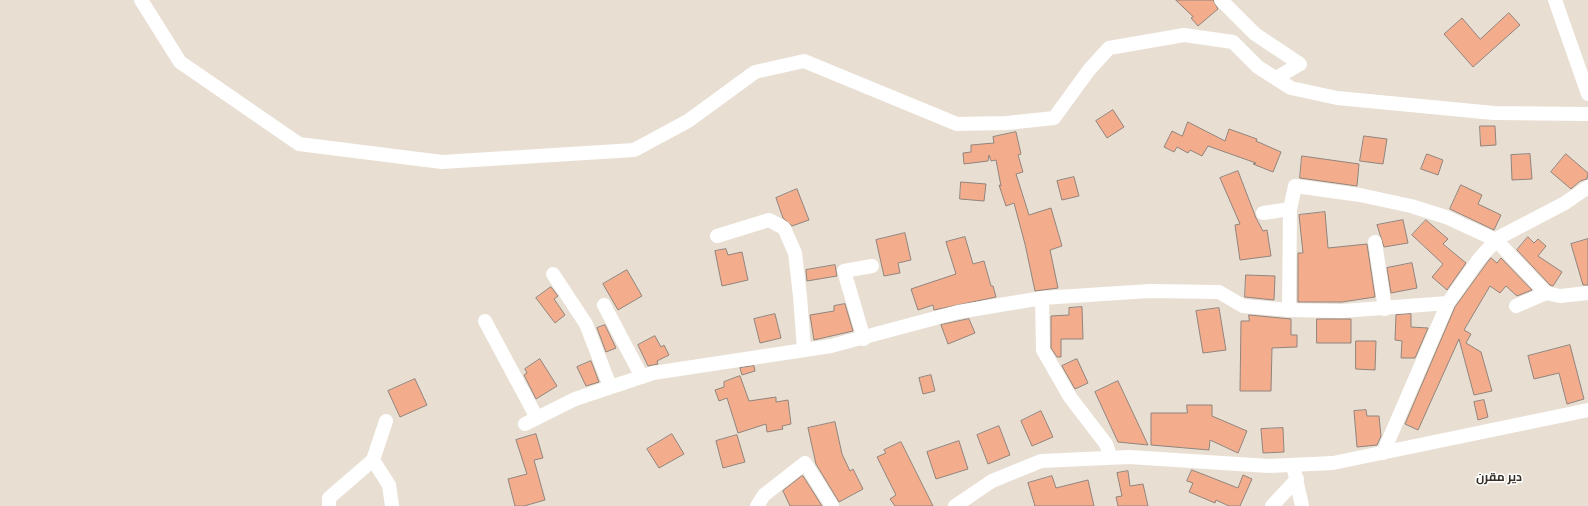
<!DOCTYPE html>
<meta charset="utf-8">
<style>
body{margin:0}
canvas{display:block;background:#e8ded2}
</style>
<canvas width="1588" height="506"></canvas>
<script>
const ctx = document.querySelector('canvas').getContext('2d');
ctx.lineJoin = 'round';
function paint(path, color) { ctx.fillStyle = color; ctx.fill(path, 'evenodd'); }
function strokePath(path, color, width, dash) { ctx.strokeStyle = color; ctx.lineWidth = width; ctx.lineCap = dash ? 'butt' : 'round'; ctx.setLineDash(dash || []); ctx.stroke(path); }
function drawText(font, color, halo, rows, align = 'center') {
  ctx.font = font + ' "DM Sans",Cairo,sans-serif'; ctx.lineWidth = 3; ctx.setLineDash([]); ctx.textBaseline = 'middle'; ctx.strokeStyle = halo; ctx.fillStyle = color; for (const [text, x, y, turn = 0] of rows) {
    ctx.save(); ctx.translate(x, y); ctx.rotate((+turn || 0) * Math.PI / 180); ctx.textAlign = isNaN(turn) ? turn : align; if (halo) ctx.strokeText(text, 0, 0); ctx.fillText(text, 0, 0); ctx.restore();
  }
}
const building = new Path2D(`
 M1176,0H1213L1218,9L1198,26L1191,18L1193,17Z
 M1509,13L1520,25L1473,67L1444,34L1462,18L1480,39Z
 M1113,110L1124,127L1107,138L1096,121Z
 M1188,122L1225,141L1229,129L1257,139L1256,141L1281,152L1273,172L1253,164L1256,163L1208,146L1202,156L1190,150L1188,153L1177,147L1174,152L1164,147L1172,131L1182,136Z
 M1480,126H1495L1496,145L1481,146Z
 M1016,132L1021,154L1018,155L1023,172L1016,174L1029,215L1051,208L1062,246L1050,250L1058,288L1035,291L1025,244L1014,203L1006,206L999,185L1001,186L996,160L991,161L989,155L988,161L964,164L963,153L971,152V145L994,143L993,137Z
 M1364,136L1387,139L1383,164L1360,161Z
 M1427,154L1443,160L1438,175L1421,169Z
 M1530,154L1532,179L1512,180L1511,155Z
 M1566,154L1588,173L1587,179L1580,181L1571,189L1551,172Z
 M1302,156L1359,164L1357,186L1300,178Z
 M1238,171L1256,218L1263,231L1267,230L1271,256L1240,260L1235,225L1240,224L1220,178Z
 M1074,177L1079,196L1062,200L1057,181Z
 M961,182L986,184L984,201L960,199Z
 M1461,185L1482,195L1478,204L1501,215L1494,230L1450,209Z
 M797,189L809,220L792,226L783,218L776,198Z
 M1325,212L1328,248L1367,244L1375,297L1342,302H1298V253H1303L1299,215Z
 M1403,220L1408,243L1384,247L1377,225Z
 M1426,220L1448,239L1443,244L1466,263L1447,290L1432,277L1443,264L1412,235Z
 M905,233L911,260L898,263L900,273L884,276L876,240Z
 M965,237L973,264L984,261L991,286H993L996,297L934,310L933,305L918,310L911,289L956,274L946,242Z
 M1528,237L1534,243L1538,239L1546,246L1538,256L1562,272L1553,286L1550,285L1517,250Z
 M1588,239V285H1583L1571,244Z
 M726,249L728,255L742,252L748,280L722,286L715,251Z
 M1491,258L1497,263L1501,258L1532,290L1517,296L1506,286L1500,293L1490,286L1464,330L1471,334L1466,343L1481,352L1492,391L1474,395L1459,339L1418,430L1405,424L1455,307Z
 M1412,263L1417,288L1391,293L1387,268Z
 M835,265L837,276L807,281L806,270Z
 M627,270L642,296L618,310L603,284Z
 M1246,275L1275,276L1274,300L1245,297Z
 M551,287L558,296L554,299L565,315L555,323L536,298Z
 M845,304L853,331L814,340L810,315L834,311V306Z
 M1082,307L1083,339H1061V357H1057L1051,348V316L1069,315V308Z
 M1219,308L1226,350L1203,353L1196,311Z
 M775,314L781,338L760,343L754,319Z
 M1411,314V327L1428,328L1415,358H1401L1402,341L1395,340L1396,315Z
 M1249,315L1291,319V335H1297V347L1272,348L1271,391H1240L1241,321H1249Z
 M969,319L975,333L948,344L941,325Z
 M1317,319H1351V343H1317Z
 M605,325L616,348L606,352L597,328Z
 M655,336L661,347L664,345L669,355L657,361L658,364L648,366L638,345Z
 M1356,341H1376L1375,370L1356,369Z
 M1570,345L1584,399L1567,404L1559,373L1534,379L1528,356Z
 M540,359L557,386L536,399L524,375L527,373L525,369Z
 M1077,359L1088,383L1075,389L1062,366Z
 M591,361L599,382L586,386L577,367Z
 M754,366L755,371L742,375L740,368Z
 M931,375L935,391L923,394L919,378Z
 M740,376L749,401L776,397V402L788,400L791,424L782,426L783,429L767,432L766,424L738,433L727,398L719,401L715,390L724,387V382Z
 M415,379L427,405L400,417L388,391Z
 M1118,381L1148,445L1118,442L1095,392Z
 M1484,400L1488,417L1478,420L1474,402Z
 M1187,405H1212V416L1247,431L1238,453L1210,440L1209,450L1151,445V413H1187Z
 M1366,410L1367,416H1379L1381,436L1377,445L1357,447L1354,411Z
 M1041,411L1053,437L1032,446L1021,421Z
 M835,422L842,454L850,471L853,469L863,489L839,502L816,464L808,428Z
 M999,426L1010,455L988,464L977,435Z
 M1283,428L1284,452L1263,453L1261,429Z
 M536,434L543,458L534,460L545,500L524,506H515L508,479L527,474L516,440Z
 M672,434L684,454L659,468L647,449Z
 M737,435L745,462L723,468L716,441Z
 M959,441L968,469L936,479L927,452Z
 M901,442L933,506H895L890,499L896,495L877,457L886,453L884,450Z
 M1192,470L1238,488L1243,475L1252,479L1240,506H1229L1216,500L1215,503L1189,492L1193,483L1187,481Z
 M1128,471L1130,486L1143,484L1148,506H1118L1116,497L1122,496L1117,473Z
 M802,476H803L822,506H790L783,491Z
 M1052,476L1056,488L1088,480L1094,506H1035L1028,483Z`);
paint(building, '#f4ad8c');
strokePath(building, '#91847d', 1);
strokePath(new Path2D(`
 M141,0L180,62L299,144L442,162L634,150L688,121L755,72L804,61L957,124L1007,123L1054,118L1089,70L1109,48L1184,35L1233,42L1258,67L1291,88L1337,98L1494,113L1588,114
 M1221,0L1255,34L1300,64L1276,78
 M1555,0L1588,94
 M1290,209L1295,186L1360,195L1411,206L1446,217L1496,240L1546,293L1516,306
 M1263,213L1290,209L1289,310
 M717,236L769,220L784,228L795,253L800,296L804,349
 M1375,242L1385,309
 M553,274L586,324L610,386
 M1546,293L1560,296L1588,293
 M1042,298L1043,350L1070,397L1106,444L1111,458
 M604,305L642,377
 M485,321L537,418
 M864,339L844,271L872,266
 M386,421L373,460L389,485L392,506
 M525,424L575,399L653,373L831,346L958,312L1042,298L1150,291L1219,292L1243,306L1289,310L1342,311L1448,303
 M1383,453L1448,303L1479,259L1498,238L1565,203L1588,187
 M1293,465L1302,506
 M329,506V498L373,460
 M757,506L764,495L805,463L832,506
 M955,506L992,481L1041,461L1129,457L1269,466L1333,463L1588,410
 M1272,506L1297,479`), '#fff', 14);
drawText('bold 12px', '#362e25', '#fff', [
 ["دير مقرن",1499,478]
]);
</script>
